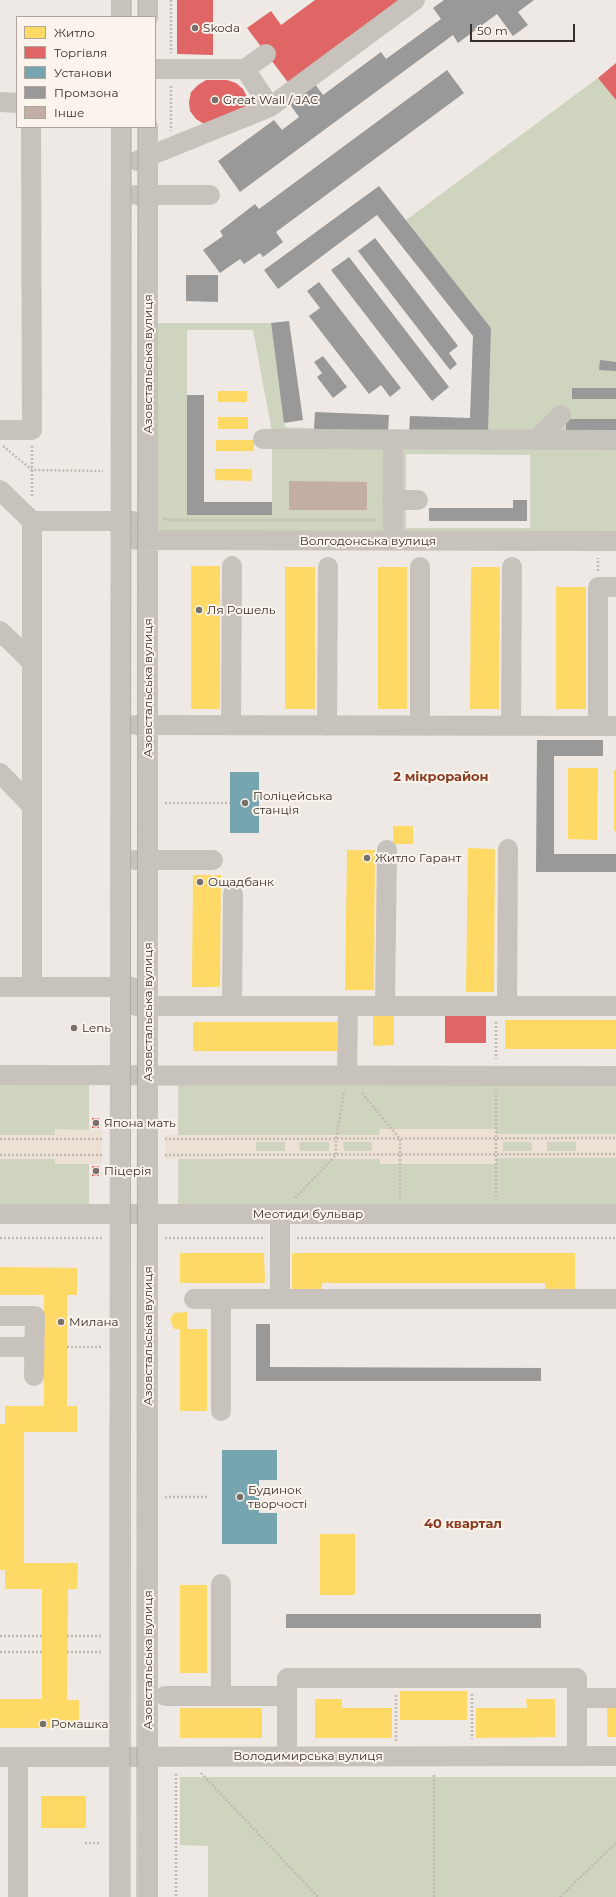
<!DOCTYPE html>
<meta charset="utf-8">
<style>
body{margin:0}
#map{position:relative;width:616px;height:1897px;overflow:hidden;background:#eee9e4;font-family:Montserrat,sans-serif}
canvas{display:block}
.legend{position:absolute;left:16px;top:16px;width:140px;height:112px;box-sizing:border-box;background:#faf4ec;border:1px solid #ada59e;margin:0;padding:5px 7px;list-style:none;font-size:12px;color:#392f2a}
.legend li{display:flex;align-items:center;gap:8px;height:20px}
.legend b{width:20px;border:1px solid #ada59e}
.scale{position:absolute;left:470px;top:24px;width:105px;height:18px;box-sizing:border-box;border:2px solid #392f2a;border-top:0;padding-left:5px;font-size:12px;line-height:14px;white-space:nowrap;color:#392f2a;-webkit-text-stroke:3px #faf4ec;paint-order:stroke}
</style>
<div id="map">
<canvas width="616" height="1897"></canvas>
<ul class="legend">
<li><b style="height:11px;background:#ffd966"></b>Житло</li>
<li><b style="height:11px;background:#e06666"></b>Торгівля</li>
<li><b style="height:11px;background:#76a5af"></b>Установи</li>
<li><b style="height:11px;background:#999"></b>Промзона</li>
<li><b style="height:11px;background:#c2aea5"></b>Інше</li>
</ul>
<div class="scale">50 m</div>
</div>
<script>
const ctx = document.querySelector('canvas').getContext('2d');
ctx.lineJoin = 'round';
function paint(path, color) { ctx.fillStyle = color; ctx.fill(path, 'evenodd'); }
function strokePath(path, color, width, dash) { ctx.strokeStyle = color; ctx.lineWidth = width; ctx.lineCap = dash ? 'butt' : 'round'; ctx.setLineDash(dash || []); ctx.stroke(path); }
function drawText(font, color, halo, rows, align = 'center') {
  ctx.font = font + ' Montserrat,sans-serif'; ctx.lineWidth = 4; ctx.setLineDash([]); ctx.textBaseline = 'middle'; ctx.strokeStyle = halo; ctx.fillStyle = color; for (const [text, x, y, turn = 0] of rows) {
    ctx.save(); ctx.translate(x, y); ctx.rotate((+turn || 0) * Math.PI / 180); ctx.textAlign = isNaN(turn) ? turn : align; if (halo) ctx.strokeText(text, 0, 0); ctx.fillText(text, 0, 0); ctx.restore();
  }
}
paint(new Path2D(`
 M598,78L616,100V533L157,532V323H271L285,427L488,436L491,328L406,220ZM187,330H253L272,432V515H187ZM406,454L530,455V528H406Z
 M0,1084H89V1206H0Z
 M178,1084H616V1206H178Z
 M180,1777H616V1897H208V1846L180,1845Z`), '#cfd4be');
paint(new Path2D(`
 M55,1129L102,1130V1164H55V1159H0V1135H55Z
 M380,1129H496V1134H616V1158H496V1164H380V1159H165V1135H379ZM256,1142H285V1151H256ZM299,1142H329V1151H300ZM343,1142H372V1151H344ZM503,1142H532V1151H503ZM547,1142H576V1151H547Z`), '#ece1d4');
paint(new Path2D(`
 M218,391H247V402H218Z
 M218,417H248V429H218Z
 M216,440H254V451H216Z
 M215,469H252V481L215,480Z
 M191,566H220V709H191Z
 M285,567H315V709H285Z
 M378,567H407V709H378Z
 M471,567H500L499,709H470Z
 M556,587H586V709H556Z
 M568,768H598L597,840L568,839Z
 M614,770H616V831H614Z
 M393,826H413V844H393Z
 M468,848L495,849L494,992H466Z
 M347,850H375L374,990H345Z
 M193,875H221L220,987H192Z
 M373,1016H394V1045L373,1046Z
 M505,1020H616V1049H505Z
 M193,1022H337V1051H193Z
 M180,1253H264L265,1283H180Z
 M292,1253H575V1291H545V1283H322V1290H292Z
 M0,1267L77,1268V1295H67V1406H77V1432H24V1563H78L77,1589H68L67,1700H79V1728H0V1699H42V1589H5V1570H0V1424H5V1406H44V1295H0Z
 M187,1312V1329H207V1411H180V1329H174L170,1319L174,1313Z
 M320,1534H355V1595H320Z
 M180,1585H207V1673H180Z
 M400,1691H467V1720H400Z
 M315,1699H342V1708H392V1738H315Z
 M526,1699H555V1737L476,1738V1708H527Z
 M180,1708H262V1738H180Z
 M607,1708H616V1737H607Z
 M41,1796H86V1828H41Z`), '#ffd966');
paint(new Path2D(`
 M177,0H213V55L177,54Z
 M315,0H405L290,85L247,28L271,11L281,25Z
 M616,63V100L598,78Z
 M206,80H227L236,83L243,89L247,97V107L204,124L196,119L190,111L189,102L191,92L198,85Z
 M445,1010H486V1043H445Z
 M92,1118H99V1128H92Z
 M92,1166H99V1176H92Z`), '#e06666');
paint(new Path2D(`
 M230,772H259V833H230Z
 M222,1450H277V1480H259V1513H277V1544H222Z`), '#76a5af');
paint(new Path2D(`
 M444,0H534L518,12L528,25L513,36L497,14L458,43L453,35L240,192L218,161L274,120L282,130L299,117L289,103L315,84L323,95L381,52L386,59L441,19L433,8Z
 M447,70L464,93L276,232L283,242L263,257L260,253L244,264L240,259L220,273L203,250L223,236L220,231L255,204L259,209Z
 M379,186L491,328L488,436L409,433L410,416L470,418L473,336L377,215L278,289L264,270Z
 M375,238L458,346L449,353L457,364L450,370L358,251Z
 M349,257L449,387L432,401L331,270Z
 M186,275H218V302L186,301Z
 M319,282L401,388L390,397L381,385L369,394L309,316L320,308L307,291Z
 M289,321L303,420L284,423L271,323Z
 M323,356L347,387L333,398L317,377L322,373L314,362Z
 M600,360L616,362V371L599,370Z
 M572,388H616V399H572Z
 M187,395H204V502H272V515H187Z
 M315,412L389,415L388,432L314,429Z
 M566,419H616V430H566Z
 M513,500H527V521H429V508H513Z
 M537,740H603V756H554V854H616V872H536Z
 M256,1324H270V1367L541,1368V1381H256Z
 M286,1614H541V1628H286Z`), '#999');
paint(new Path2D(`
 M289,481L367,482V510H289Z`), '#c2aea5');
strokePath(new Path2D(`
 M171,0V53
 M171,86V131
 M3,446L32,470L103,471
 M32,446V497
 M164,518L165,520H376
 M598,571V558
 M165,803H230
 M496,1022V1059
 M362,1093L400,1139V1198
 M0,1139H102
 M165,1139L616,1138
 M0,1155H102
 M165,1155L616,1154
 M496,1197V1092
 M295,1198L336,1155V1139L344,1092
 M0,1238H104
 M165,1238H264
 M297,1238H616
 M67,1347H102
 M165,1497H208
 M0,1636H42
 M67,1636H102
 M0,1652H42
 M67,1652H101
 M472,1694V1739
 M396,1741V1694
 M201,1773L318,1897
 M176,1774V1897
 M85,1843H101
 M434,1897V1773
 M560,1897L616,1843`), '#c1bab4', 2.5, [2, 2]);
strokePath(new Path2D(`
 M148,0V17
 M121,17V0
 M155,69H245L266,54
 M245,69L270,107
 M0,102L17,103
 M137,161L270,107L415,0
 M136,195H210
 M0,430H32L31,127
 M263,439L616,440
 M536,440L561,415
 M0,490L32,521H133
 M392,500H418
 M32,521V986
 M136,540L616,541
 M393,541V439
 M0,631L32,662
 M136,725L616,726
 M231,725L232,566
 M327,726L328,567
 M420,726V567
 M511,726L512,567
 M598,726V587H616
 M0,773L32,806
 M135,860H213
 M0,987H132
 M136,1006H616
 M232,1006L233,894
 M385,1006L387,850
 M507,1006L508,849
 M0,1075L616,1076
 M347,1075L348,1006
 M0,1214H616
 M194,1299H616
 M280,1299V1214
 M0,1316H35L34,1376
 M0,1347H35
 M221,1411V1299
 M165,1696H287
 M221,1696V1584
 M577,1698H616
 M287,1756V1678H577V1756
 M0,1757L616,1756
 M18,1897V1757
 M119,1897L121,127
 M148,1897V127`), '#c8c2bc', 20);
strokePath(new Path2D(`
 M131,17V0
 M138,17V0
 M130,1897L131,127
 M137,1897L138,127`), '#b0aaa6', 1);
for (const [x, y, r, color] of [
 [195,28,4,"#78706b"],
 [215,100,4,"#78706b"],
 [199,610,4,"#78706b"],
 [245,803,4,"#78706b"],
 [367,858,4,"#78706b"],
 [200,882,4,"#78706b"],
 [74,1028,4,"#78706b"],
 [96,1123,4,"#78706b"],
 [96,1171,4,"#78706b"],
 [61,1322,4,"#78706b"],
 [240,1497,4,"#78706b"],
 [43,1724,4,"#78706b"]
]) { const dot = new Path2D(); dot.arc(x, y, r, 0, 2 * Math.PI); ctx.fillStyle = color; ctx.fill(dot); strokePath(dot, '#faf4ec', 1.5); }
drawText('12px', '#392f2a', '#faf4ec', [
 ["Skoda",203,28],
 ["Great Wall / JAC",223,100],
 ["Ля Рошель",207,610],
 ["Поліцейська",253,796],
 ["станція",253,810],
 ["Житло Гарант",375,858],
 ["Ощадбанк",208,882],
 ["Lenь",82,1028],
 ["Япона мать",104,1123],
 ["Піцерія",104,1171],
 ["Милана",69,1322],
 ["Будинок",248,1490],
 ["творчості",248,1504],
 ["Ромашка",51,1724]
], 'left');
drawText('12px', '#392f2a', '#faf4ec', [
 ["Азовстальська вулиця",148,364,-90],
 ["Волгодонська вулиця",368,541],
 ["Азовстальська вулиця",148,688,-90],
 ["Азовстальська вулиця",148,1012,-90],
 ["Меотиди бульвар",308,1214],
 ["Азовстальська вулиця",148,1336,-90],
 ["Азовстальська вулиця",148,1660,-90],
 ["Володимирська вулиця",308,1756]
]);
drawText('bold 13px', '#8a3b21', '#faf4ec', [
 ["2 мікрорайон",441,777],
 ["40 квартал",463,1524]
]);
</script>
